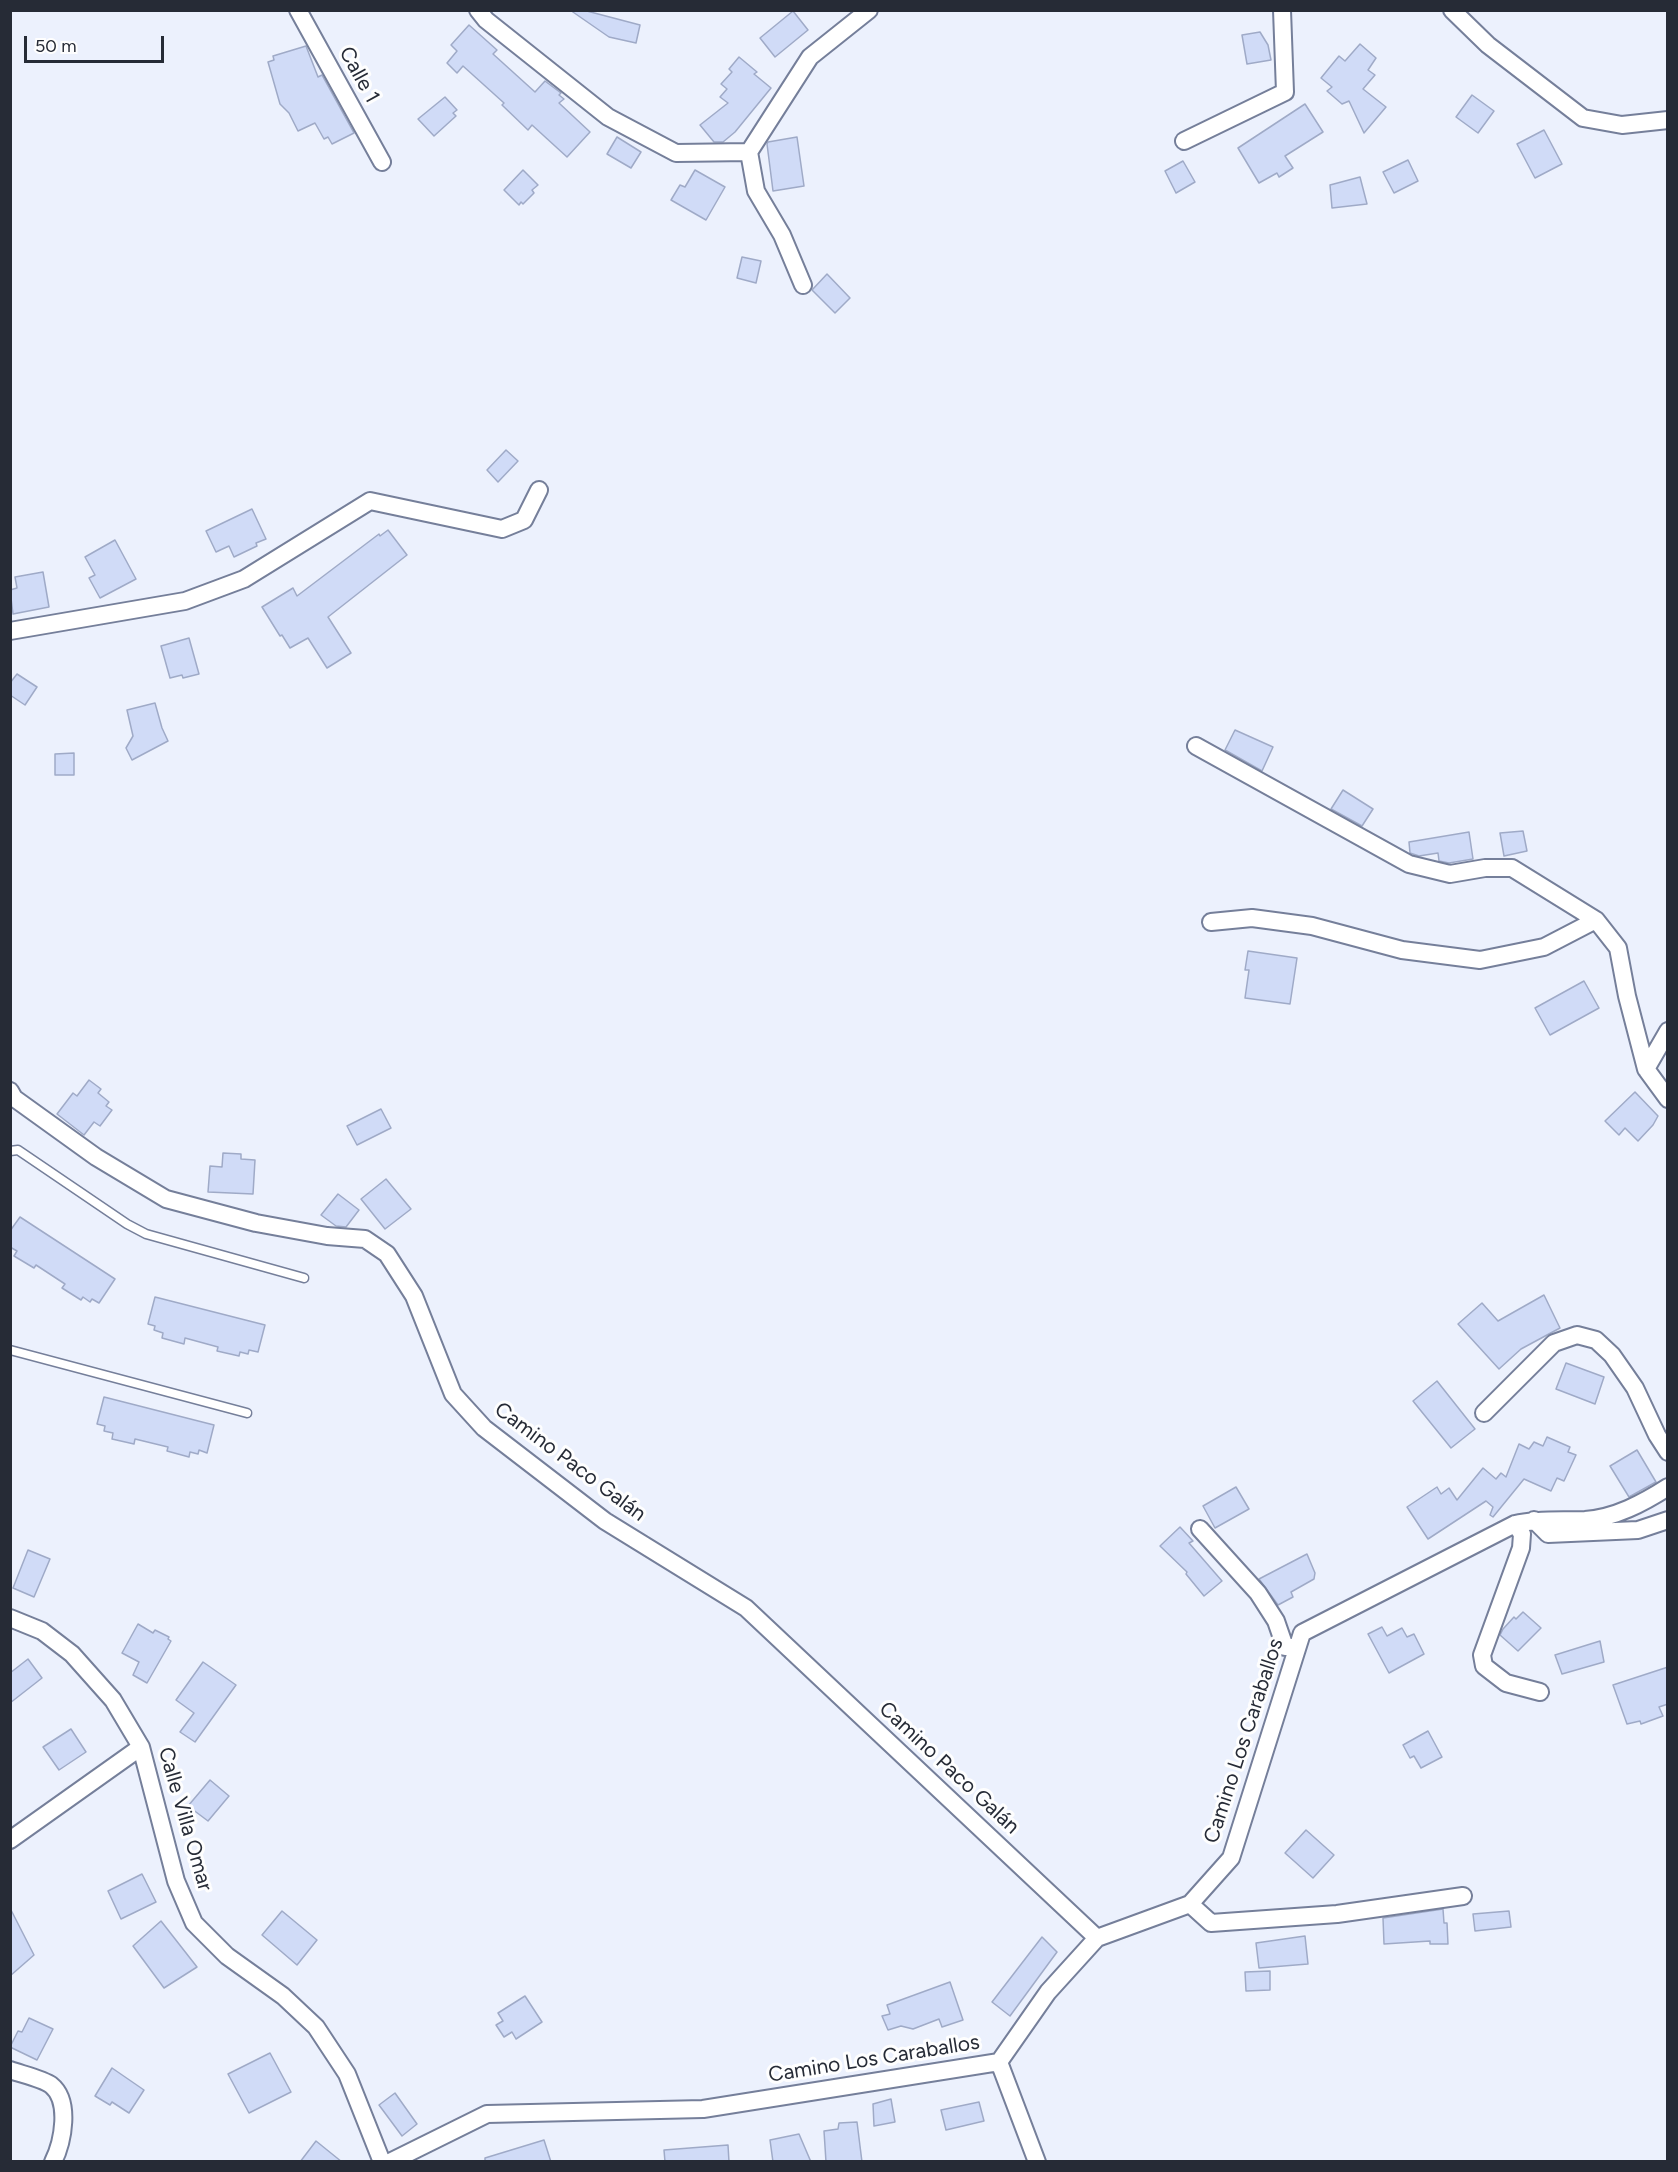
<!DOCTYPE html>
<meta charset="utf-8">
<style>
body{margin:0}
#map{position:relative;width:1678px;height:2172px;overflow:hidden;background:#ecf1fd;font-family:Figtree,sans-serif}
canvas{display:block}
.frame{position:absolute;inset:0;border:12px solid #262b36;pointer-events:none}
.scale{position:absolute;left:24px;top:36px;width:140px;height:27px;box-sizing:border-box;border:3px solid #262b36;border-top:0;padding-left:8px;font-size:18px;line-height:21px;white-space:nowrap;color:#262b36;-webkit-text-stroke:4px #fefefe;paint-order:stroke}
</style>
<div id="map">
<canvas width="1678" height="2172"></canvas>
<div class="frame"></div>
<div class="scale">50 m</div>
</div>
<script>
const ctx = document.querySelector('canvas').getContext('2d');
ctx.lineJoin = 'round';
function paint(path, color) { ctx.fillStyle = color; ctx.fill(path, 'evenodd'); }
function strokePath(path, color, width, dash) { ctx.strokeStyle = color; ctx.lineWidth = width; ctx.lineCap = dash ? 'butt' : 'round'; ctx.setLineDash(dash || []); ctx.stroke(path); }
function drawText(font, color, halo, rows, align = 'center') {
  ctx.font = font + ' Figtree,sans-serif'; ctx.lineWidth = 6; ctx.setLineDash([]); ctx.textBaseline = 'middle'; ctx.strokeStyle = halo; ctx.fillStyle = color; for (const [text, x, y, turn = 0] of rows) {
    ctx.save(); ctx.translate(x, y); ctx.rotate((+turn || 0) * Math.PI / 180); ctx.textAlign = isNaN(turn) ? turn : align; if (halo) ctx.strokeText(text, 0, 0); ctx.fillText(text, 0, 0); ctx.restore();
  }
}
const building = new Path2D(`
 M570,10H583L640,25L636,43L609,37Z
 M793,11L808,30L775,57L760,38Z
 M469,25L497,50L493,54L535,92L545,81L561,93L559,95L564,99L559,103L590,132L567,157L532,125L528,130L502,105L504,103L463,66L457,73L447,63L457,51L451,45Z
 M1260,32L1268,45L1271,60L1247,64L1242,35Z
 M1360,44L1376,58L1368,70L1375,75L1363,89L1386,107L1364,133L1349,101L1342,104L1327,91L1332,87L1321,78L1339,56L1345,61Z
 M306,46L318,77L322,75L354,133L332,144L328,137L324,139L315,123L298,131L289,113L280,104L268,62L274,60L273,56Z
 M739,57L757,72L754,74L771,88L735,132L723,142H714L700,125L728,103L720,97L727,89L721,84L732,72L729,69Z
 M1472,95L1494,111L1478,133L1456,117Z
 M445,97L457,110L453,113L456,116L434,136L418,119Z
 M1305,104L1323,132L1285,156L1293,168L1279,177L1277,173L1259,183L1238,148Z
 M1544,130L1562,164L1535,178L1517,144Z
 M617,137L641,152L631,168L607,154Z
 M797,137L804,186L773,191L767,144L768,142Z
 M1408,160L1418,181L1394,193L1383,172Z
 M1183,161L1195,182L1176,193L1165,171Z
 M523,170L538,185L532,190L534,193L523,204L521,202L519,205L504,190Z
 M695,170L725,187L706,220L671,200L680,185L685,187Z
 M1360,177L1367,204L1332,208L1330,185Z
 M742,257L761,261L756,283L737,278Z
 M827,274L850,298L835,313L812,290Z
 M506,450L518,461L498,482L487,470Z
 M252,509L266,539L256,543L257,546L234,557L229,546L216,552L206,531Z
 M388,530L407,555L328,617L351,653L327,668L308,638L290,648L282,635L280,636L262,607L293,588L297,596L379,534L380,536Z
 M115,540L136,579L100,598L89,578L95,575L85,557Z
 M43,572L49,607L13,614L10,590L17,588L15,577Z
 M189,638L199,674L183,678L182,675L170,678L161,646Z
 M17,674L37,687L25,705L10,695V683Z
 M155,703L162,728L168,741L132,760L126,748L133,736L127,710Z
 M1235,730L1273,747L1262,771L1225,750Z
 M74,753V775H55V754Z
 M1343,790L1373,809L1362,826L1331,809Z
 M1523,831L1527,851L1504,856L1500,833Z
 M1469,832L1473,859L1449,863L1439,861L1438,853L1419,856L1410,853L1409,842Z
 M1248,951L1297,958L1290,1004L1245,998L1249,970H1245Z
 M1584,981L1599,1008L1550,1035L1535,1008Z
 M89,1080L101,1089L98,1093L109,1102L106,1106L112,1110L100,1126L94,1122L84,1135L57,1114L73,1093L77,1096Z
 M1635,1092L1658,1116L1653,1125L1638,1141L1625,1128L1619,1135L1605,1121Z
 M381,1109L391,1128L357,1145L347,1126Z
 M223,1153L241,1154V1159L255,1160L253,1194L208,1192L210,1166L222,1167Z
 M386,1179L411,1209L385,1229L361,1199Z
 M338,1194L359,1210L346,1227L336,1226L321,1215Z
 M20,1217L115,1279L99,1303L92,1299L90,1302L83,1297L81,1300L62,1288L65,1284L36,1265L34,1268L14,1256L17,1251L10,1247V1231Z
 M1544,1295L1560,1328L1521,1349L1499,1369L1458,1324L1482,1303L1498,1321Z
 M155,1297L265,1325L258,1352L249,1350L248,1354L240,1352L239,1356L217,1351L218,1347L185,1338L184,1344L162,1338L163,1333L154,1330L155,1326L148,1324Z
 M1566,1363L1604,1377L1595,1404L1556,1389Z
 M1437,1381L1475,1429L1451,1448L1413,1401Z
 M104,1397L214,1425L207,1453L199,1450L198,1454L190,1452L189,1457L167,1451L168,1447L135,1439L134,1444L112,1439L113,1433L104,1431L105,1426L97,1424Z
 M1547,1437L1570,1447L1568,1452L1576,1455L1564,1481L1557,1478L1551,1491L1524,1479L1493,1517L1490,1515L1493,1507L1486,1501L1428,1539L1407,1507L1437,1487L1441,1494L1449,1488L1457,1500L1483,1468L1496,1479L1501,1473L1506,1477L1519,1444L1529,1449L1534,1442L1543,1446Z
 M1637,1450L1656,1482L1629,1497L1610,1466Z
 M1236,1487L1249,1509L1215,1528L1203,1506Z
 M1180,1527L1193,1541L1189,1543L1222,1581L1204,1596L1186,1574L1187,1572L1160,1546Z
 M28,1550L50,1559L34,1597L13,1588Z
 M1307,1554L1315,1573L1314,1579L1291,1592L1293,1597L1278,1605L1259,1579Z
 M1523,1612L1541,1628L1518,1651L1500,1635L1503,1629L1514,1617L1516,1619Z
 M138,1624L153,1633L155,1630L169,1637L168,1639L171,1641L147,1683L133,1675L139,1662L122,1653Z
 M1382,1627L1387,1636L1402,1628L1407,1637L1414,1634L1424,1654L1389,1673L1368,1634Z
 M1600,1641L1604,1662L1562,1674L1555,1655Z
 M28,1659L42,1678L10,1703V1673Z
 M203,1662L236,1685L195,1742L180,1732L194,1713L176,1700Z
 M1668,1667V1704L1659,1707L1663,1716L1641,1724L1640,1721L1627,1724L1613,1685Z
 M71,1729L86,1752L59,1770L43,1747Z
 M1428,1731L1442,1757L1421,1768L1414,1756L1410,1758L1403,1745Z
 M210,1780L229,1796L208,1821L188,1806Z
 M1306,1830L1334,1855L1313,1878L1285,1853Z
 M142,1874L156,1902L121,1919L108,1891Z
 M10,1908L34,1955L10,1976Z
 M1443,1909L1444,1923H1447L1448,1944H1430V1941L1384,1944L1383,1918Z
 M282,1911L317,1940L297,1965L262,1935Z
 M1509,1911L1511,1927L1475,1931L1473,1914Z
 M161,1921L197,1967L164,1988L133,1946Z
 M1305,1936L1308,1964L1259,1968L1256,1943Z
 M1042,1937L1057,1952L1010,2016L992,2002Z
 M1270,1971V1990L1246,1991L1245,1972Z
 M950,1982L963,2020L942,2027L939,2019L913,2029L901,2026L888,2030L882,2016L890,2014L887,2005Z
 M525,1996L542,2022L516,2039L512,2032L504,2037L496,2025L503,2021L498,2013Z
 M29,2018L53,2029L37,2060L10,2047L18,2031L22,2032Z
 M270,2053L291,2092L249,2113L228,2074Z
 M112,2068L144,2090L129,2113L112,2102L110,2105L95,2096Z
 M395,2093L417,2124L402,2136L379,2105Z
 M891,2099L895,2122L874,2126L873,2104Z
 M979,2102L984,2121L946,2130L941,2110Z
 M857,2122L862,2162H826L824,2131L838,2129L839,2123Z
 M799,2134L811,2162H773L770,2140Z
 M544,2140L551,2162H485V2158Z
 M316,2141L342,2162H300Z
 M728,2145L729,2162H665L664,2150Z`);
paint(building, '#d0dbf7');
strokePath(building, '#9faac7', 1.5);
const service = new Path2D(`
 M10,1151L18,1150L127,1224L146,1234L304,1278
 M10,1350L247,1413`);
const minor = new Path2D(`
 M298,10L382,162
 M478,10L486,20L608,117L676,153L749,152
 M1452,10L1488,45L1583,118L1622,125L1668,120
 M1184,141L1285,92L1282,10
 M803,285L782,235L756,191L749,152L810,57L869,10
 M10,631L185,601L244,579L370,501L502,529L524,520L539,490
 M1196,746L1409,864L1450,874L1485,868H1512L1596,920L1618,948L1627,996L1646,1069L1668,1099
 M1211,922L1252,918L1312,926L1402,950L1480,960L1544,947L1596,920
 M1646,1069L1668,1031
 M10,1091L14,1098L96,1157L166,1199L256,1223L327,1236L365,1239L387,1254L414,1296L453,1394L484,1428L605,1521L746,1608L1097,1938
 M1484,1413L1554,1343L1577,1335L1596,1340L1612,1355L1635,1388L1657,1435L1668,1452
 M1534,1520L1548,1534L1638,1530L1668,1520
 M1515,1524L1522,1534L1521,1548L1482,1655L1484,1666L1506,1683L1540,1692
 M1200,1529L1258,1593L1276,1621L1285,1647H1297
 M10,1618L42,1631L72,1654L113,1700L141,1747L176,1881L194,1923L227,1956L283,1996L316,2027L347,2074L382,2162
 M10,1840L141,1747
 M1190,1904L1211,1923L1337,1914L1463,1896
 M999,2062L1037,2162
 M10,2070C21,2074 43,2079 51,2085C71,2101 63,2142 53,2162
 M390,2162L487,2114L703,2109L999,2062L1048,1992L1097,1938L1190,1904L1231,1858L1302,1633L1515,1524C1539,1519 1561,1521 1585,1520C1615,1518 1643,1503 1668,1487`);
strokePath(service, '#757f9a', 11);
strokePath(minor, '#757f9a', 20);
strokePath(service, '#fff', 8);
strokePath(minor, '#fff', 16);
drawText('21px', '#262b36', '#fefefe', [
 ["Calle 1",359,75,61],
 ["Camino Paco Galán",570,1462,37],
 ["Camino Los Caraballos",1244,1741,-72],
 ["Camino Paco Galán",949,1768,43],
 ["Calle Villa Omar",185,1819,74],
 ["Camino Los Caraballos",874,2059,-9]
]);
</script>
